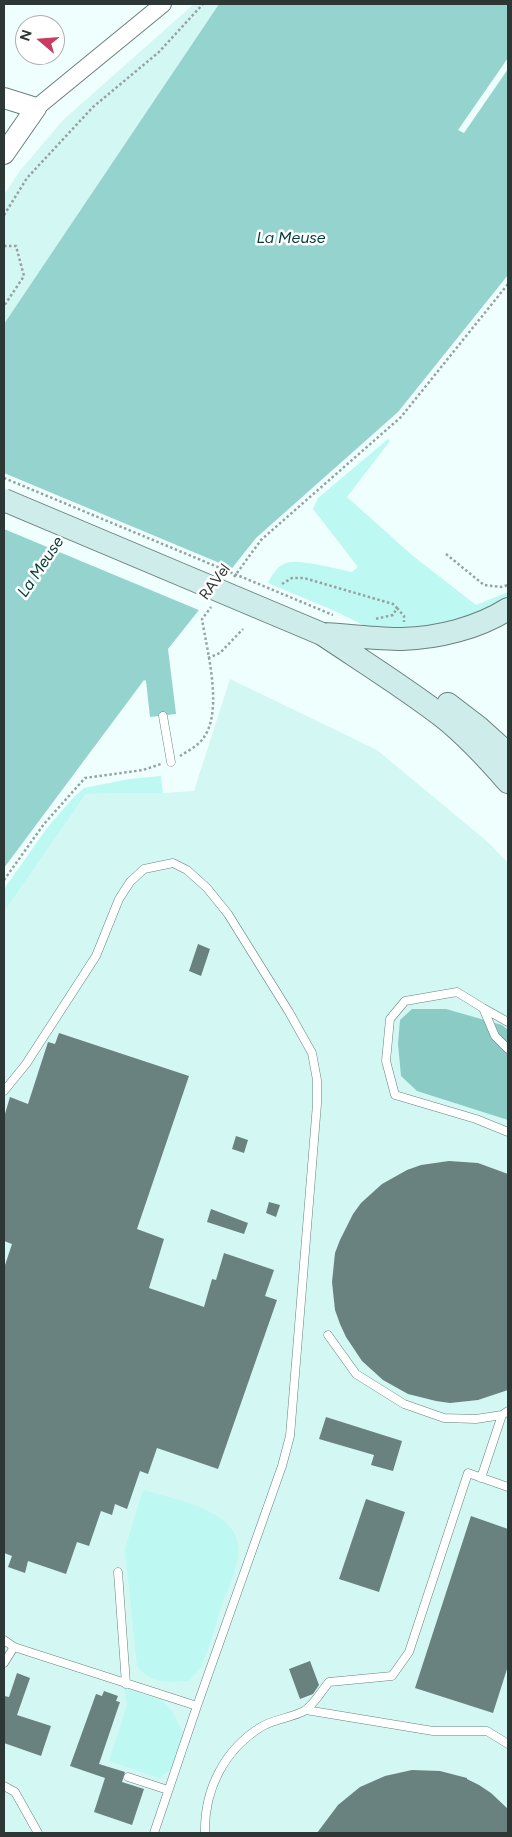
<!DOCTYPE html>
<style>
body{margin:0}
#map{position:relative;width:512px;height:1837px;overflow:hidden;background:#effffd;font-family:Figtree,sans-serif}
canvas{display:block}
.frame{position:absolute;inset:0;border:5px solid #2d3736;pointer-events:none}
.north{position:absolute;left:15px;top:15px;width:50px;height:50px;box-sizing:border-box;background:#fff;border:1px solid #abafaf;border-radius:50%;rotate:288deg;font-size:14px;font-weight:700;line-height:20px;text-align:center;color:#2d3736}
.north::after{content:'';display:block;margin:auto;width:18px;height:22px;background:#ca3b61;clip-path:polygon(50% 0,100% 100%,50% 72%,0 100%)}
</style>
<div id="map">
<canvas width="512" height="1837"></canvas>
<div class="frame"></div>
<div class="north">N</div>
</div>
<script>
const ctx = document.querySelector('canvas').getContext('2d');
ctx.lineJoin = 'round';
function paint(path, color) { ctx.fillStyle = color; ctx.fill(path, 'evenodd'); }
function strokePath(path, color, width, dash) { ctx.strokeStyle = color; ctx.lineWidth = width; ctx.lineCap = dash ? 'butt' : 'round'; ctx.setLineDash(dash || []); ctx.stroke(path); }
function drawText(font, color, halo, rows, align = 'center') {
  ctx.font = font + ' Figtree,sans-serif'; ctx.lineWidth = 5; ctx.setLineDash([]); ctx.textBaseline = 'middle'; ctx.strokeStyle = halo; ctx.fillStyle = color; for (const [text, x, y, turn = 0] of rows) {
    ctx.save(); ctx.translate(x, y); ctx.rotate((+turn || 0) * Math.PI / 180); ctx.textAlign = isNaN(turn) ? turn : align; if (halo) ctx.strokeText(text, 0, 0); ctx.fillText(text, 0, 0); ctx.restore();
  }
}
paint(new Path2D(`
 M194,4H219L4,324V195L19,172L63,120Z
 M230,679L377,750L489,843L508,863V1833H4V912L86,794L163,793L194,791Z`), '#d3f7f3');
paint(new Path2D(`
 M388,439L390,441L347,497L413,556L476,605L508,592V601L474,615L415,629L373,630L335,611L268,583C272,575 277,566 286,563C301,559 336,569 352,572L358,567L313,509L318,498Z
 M161,776L163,793L86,794L4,912V889L47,828L72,799L84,788L129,779Z
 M143,1490C175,1500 245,1510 238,1556C236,1573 227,1591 221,1607C215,1626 210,1647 201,1666C198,1671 193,1676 189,1681C167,1682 152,1685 137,1666L125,1549Z
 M124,1688L161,1700L172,1711L183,1733L174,1767L159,1778L109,1761L127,1705Z`), '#bef8f2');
paint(new Path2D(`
 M412,1009H446L502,1025L508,1030V1120L417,1091L401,1076L398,1044L400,1020Z`), '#8bcbc5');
paint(new Path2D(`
 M219,4H508V58L458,130L464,133L508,69V275L398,412L256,538L168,649L176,714L150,717L146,681L144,680L4,868V324Z`), '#94d3ce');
paint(new Path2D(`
 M4,473L234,569L201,611L4,529Z`), '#effffd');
paint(new Path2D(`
 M198,944L210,949L201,976L189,971Z
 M59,1033L189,1076L137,1229L164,1239L149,1288L204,1307L212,1279L216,1280L224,1253L274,1270L265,1296L277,1300L218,1469L157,1448L148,1474L140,1471L127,1509L115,1504L112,1515L101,1511L89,1546L77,1542L66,1574L28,1561L25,1573L8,1567L12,1556L4,1553V1268L12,1244L4,1241V1117L10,1097L28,1104L48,1042L55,1044Z
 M236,1136L248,1140L244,1153L232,1149Z
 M449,1161L478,1163L508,1174V1390L478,1400L450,1403L436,1401L408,1394L383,1380L362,1361L346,1337L340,1324L335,1310L332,1282L335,1253L340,1240L353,1214L361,1203L382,1184L407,1170L421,1165Z
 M269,1202L280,1205L276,1217L266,1213Z
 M211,1209L248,1223L244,1234L207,1222Z
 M326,1417L402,1441L393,1471L371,1465L374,1455L319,1439Z
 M366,1499L405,1512L379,1592L339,1579Z
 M471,1516L508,1529V1666L493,1713L415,1688Z
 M310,1661L319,1685L313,1694L300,1699L289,1669Z
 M17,1673L30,1678L17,1715L51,1726L41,1756L4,1743V1696L9,1697Z
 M104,1691L118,1696L116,1701L120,1702L99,1764L125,1772L122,1782L144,1789L132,1825L94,1812L105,1778L70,1766L96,1694L102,1696Z
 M412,1770L440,1771L467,1778V1779L479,1785L491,1793L508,1809V1833H317L338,1805L360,1787L385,1776Z`), '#6a827f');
const service = new Path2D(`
 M163,716L171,762
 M483,1008L457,992L405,1001L390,1019L386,1061L395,1095L476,1119L508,1132
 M508,1022L483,1008L495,1036L508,1049
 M4,1091L26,1064L96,956L119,899L130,882L144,869L173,863L187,870L207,888L228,914L289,1012L312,1053L317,1080V1104L290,1436L282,1466L197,1706L154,1833
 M328,1335L356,1374L404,1404L444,1418L476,1419L502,1415L508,1411
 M481,1478L502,1415
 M118,1572L126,1684
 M4,1640L14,1647L197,1706
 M4,1663L14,1647
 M306,1710L433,1731H487L508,1744
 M128,1777L168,1790
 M4,1786L15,1792L38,1833
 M205,1833C204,1790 224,1750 261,1727C274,1719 291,1718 304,1711C314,1705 322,1690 329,1682L392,1676L409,1652L468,1473L508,1487`);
const minor = new Path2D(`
 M36,108L163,4`);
const tertiary = new Path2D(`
 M4,98L36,108L4,154`);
const secondary = new Path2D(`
 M322,634C362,661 404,687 443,717C467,736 488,759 508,782
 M322,634C348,635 376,639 402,639C438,638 478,628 508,609
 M448,704L478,727L508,754`);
strokePath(service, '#6a827f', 9);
strokePath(minor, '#6a827f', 18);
strokePath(tertiary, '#6a827f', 22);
strokePath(secondary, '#6a827f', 24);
strokePath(new Path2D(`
 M4,215L27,178L93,107L159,52L203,4
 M4,246H16L24,276L4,306
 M446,554L484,585L501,587L508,585
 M234,577L261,540L401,417L508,284
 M282,584L292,578H304L393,604L397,608L393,615L375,619
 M397,608L404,616V622
 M208,658L220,653L243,629
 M180,756C186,752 194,748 199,743C226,718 207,652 202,619L211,607
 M4,880L44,824L85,778L143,770L161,764`), '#95a2a1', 2.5, [2.5, 2.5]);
strokePath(service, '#fff', 8);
strokePath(minor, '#fff', 16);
strokePath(tertiary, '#fff', 20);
strokePath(secondary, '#ceecea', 22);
const secondaryBridge = new Path2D(`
 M4,500L322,634`);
strokePath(secondaryBridge, '#6a827f', 24, []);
strokePath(new Path2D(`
 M4,478L333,615`), '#95a2a1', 2.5, [2.5, 2.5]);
strokePath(secondaryBridge, '#ceecea', 22);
drawText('15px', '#2d3736', '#fff', [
 ["RAVel",215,582,-53]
]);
drawText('italic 16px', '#003d3a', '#fff', [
 ["La Meuse",291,238],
 ["La Meuse",41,567,-56]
]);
</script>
